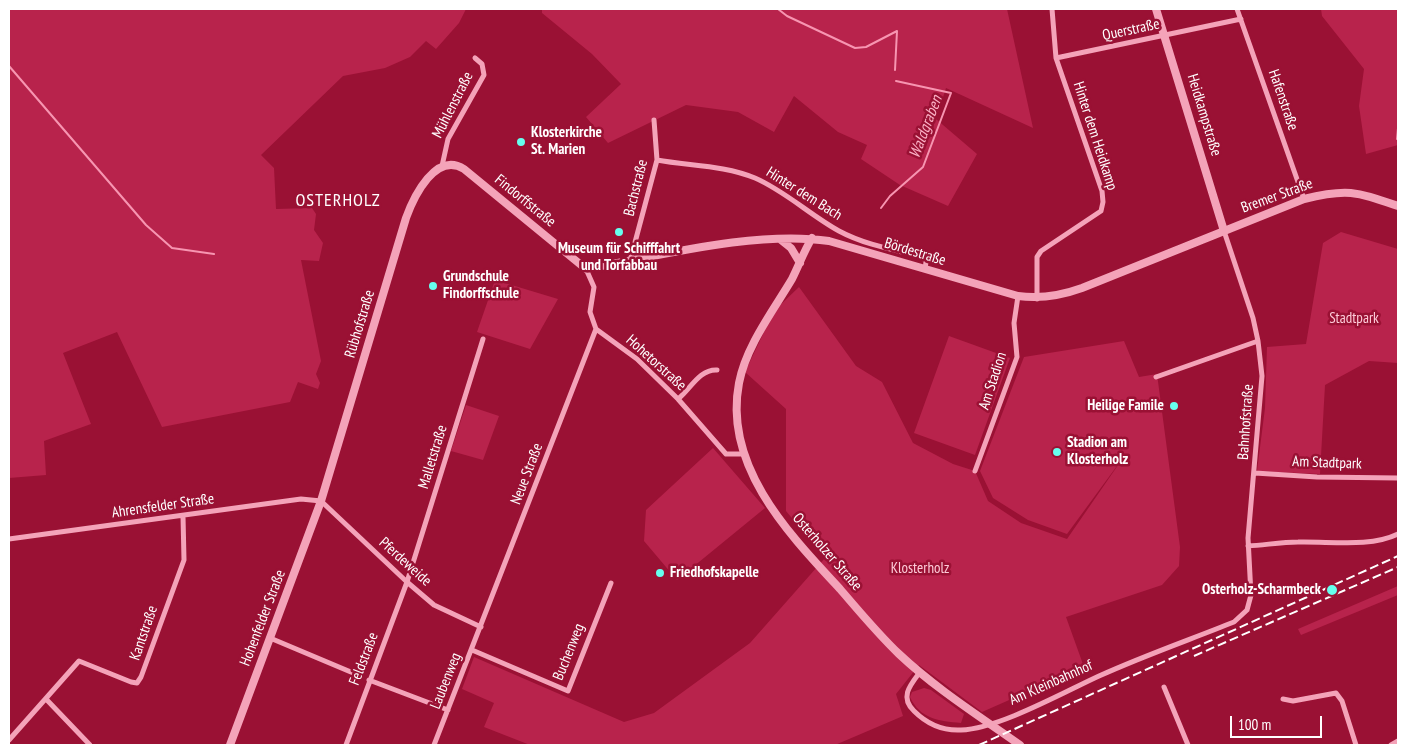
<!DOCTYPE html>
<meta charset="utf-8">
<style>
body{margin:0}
#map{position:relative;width:1407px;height:754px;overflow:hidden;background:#9a1134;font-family:"PT Sans Narrow",sans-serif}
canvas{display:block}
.frame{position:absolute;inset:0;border:10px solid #fff;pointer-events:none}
.scale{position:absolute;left:1230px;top:716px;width:92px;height:22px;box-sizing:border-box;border:2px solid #fff;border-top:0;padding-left:6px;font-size:15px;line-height:18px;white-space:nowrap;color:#fff;-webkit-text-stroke:4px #9a1134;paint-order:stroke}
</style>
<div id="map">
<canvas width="1407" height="754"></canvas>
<div class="frame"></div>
<div class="scale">100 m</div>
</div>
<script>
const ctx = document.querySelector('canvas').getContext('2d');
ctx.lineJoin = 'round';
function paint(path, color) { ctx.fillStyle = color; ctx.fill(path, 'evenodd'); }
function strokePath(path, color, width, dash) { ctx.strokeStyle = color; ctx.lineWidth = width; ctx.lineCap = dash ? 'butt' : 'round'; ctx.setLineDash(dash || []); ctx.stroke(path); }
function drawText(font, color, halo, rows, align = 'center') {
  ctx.font = font + ' "PT Sans Narrow",sans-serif'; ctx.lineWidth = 5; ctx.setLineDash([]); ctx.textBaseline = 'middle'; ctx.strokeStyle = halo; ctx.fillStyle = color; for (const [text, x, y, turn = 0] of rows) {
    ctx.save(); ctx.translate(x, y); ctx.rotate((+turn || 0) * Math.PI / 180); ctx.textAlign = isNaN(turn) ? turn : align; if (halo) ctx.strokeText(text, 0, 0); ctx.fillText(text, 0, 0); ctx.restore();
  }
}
paint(new Path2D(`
 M9,9H466L459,23L436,49L426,41L410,57L385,68L343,76L261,155L274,168L276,209L312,208L316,214L314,230L323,243L319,261L301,260L321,361L316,374L320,383L318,389L298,382L290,402L162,427L117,332L63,353L91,424L44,441L46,475L9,478Z
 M542,9H1007L1033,128L946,88L936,119L977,154L948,206L900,185L861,159L867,145L838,132L794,96L774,132L738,112L686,105L608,143L586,117L621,84L592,54L542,13Z
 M1321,9H1398V145L1366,154L1359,106L1364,69L1322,16Z
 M1341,232L1398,249V363L1369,361L1325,385L1320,474L1257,471L1265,408L1267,347L1306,344L1323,243Z
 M495,280L558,299L530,349L477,332Z
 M799,287L856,366L882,382L913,443L953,464L975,471L988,501L1021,523L1067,539L1125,455L1067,534L1028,520L993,498L980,471L1024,357L1124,341L1139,377L1157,374L1180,547L1179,566L1162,585L1066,617L1084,667L982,712L919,665L896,694L903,716L835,745H530L484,727L494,703L462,689L474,657L624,722L654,713L750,643L825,558L786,511V409L745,372L774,311Z
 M949,336L1010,358L975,455L914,433Z
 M466,405L499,416L483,460L451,451Z
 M713,448L765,508L677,580L644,541L646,510Z
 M1398,586V595L1301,635L1298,629Z
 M924,688L931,690L964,714L961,723C939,721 920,719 910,697L912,692Z`), '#b8234c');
strokePath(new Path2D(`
 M778,9L787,16L855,48L866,47L897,31L895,70
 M9,66L146,225L172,248L214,254
 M1397,139L1398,128
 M881,208L890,196L923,167L951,93L896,81`), '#f795b1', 2);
strokePath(new Path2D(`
 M1237,9L1304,199
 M1056,58L1241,19
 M657,160C689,166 724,165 755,178C785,191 810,215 839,231C865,245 895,250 923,257L926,262L925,269
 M442,166L448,139L484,75L482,64L475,58
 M630,261L657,160L654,120
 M586,269L594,287L590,312L596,329L637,359L678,399L726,454H743
 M1037,299V257L1041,251L1101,211L1103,202L1102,191L1056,58L1052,9
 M1156,377L1258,341
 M678,399C690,390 699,369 717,370
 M975,471L1017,357L1014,323L1018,296
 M1255,473L1317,477L1398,478
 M9,539L301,499L321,501L407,582L434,605L481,627
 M1248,546C1265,545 1282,542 1298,542C1330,541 1369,548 1398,534
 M270,638L358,675
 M472,650L568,691L611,583
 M920,672C911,684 899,697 914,711C927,724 942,731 961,730C998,729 1064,692 1099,676C1143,656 1189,640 1234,622L1247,610L1251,595L1248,538L1262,376L1258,341L1253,318L1224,231
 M369,680L448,710
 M1164,687L1188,745
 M46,699L90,745
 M1283,699L1293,701L1336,693L1342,701L1356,745
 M9,740L79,661L131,682L137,683L141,677L184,560L183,516
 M346,745L407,582L483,339
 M434,745L596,329
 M1391,745L1398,741`), '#f4a3b9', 5);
strokePath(new Path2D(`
 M1156,9L1224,231
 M812,238C804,251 799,265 792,279C773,311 746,346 739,383C723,466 789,534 840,589C859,611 878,634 899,654C935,688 979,716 1020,745
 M781,240L791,248L800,263
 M230,745L321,501L406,218C414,196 436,151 464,169L586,269C658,256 757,230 829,241L1018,296C1041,299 1060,296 1082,288L1304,199C1348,188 1357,192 1398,206`), '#f4a3b9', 8);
strokePath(new Path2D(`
 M1194,656L1398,567
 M979,745L1398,556`), '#fff', 2, [9, 4]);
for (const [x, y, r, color] of [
 [521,142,5,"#6fe"],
 [619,232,5,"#6fe"],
 [433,286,5,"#6fe"],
 [1174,406,5,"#6fe"],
 [1057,452,5,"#6fe"],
 [660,573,5,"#6fe"],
 [1332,590,6,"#6fe"]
]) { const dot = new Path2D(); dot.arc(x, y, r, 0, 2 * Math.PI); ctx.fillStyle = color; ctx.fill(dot); strokePath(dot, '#9a1134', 2); }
drawText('15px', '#fff', '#9a1134', [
 ["Querstraße",1131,30,-12],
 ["Hafenstraße",1283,100,71],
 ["Mühlenstraße",453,105,-63],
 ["Heidkampstraße",1204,115,73],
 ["Hinter dem Heidkamp",1095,136,72],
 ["Bachstraße",636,188,-76],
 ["Hinter dem Bach",804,194,32],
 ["Bremer Straße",1277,196,-20],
 ["Findorffstraße",525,201,39],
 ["Bördestraße",915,252,17],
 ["Rübhofstraße",360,324,-73],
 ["Hohetorstraße",656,363,42],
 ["Am Stadion",993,381,-72],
 ["Bahnhofstraße",1246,422,-86],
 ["Malletstraße",433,457,-73],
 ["Am Stadtpark",1327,463,2],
 ["Neue Straße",527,474,-69],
 ["Ahrensfelder Straße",163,506,-8],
 ["Osterholzer Straße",827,552,49],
 ["Pferdeweide",405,562,42],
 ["Hohenfelder Straße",263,618,-69],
 ["Kantstraße",144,633,-71],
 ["Buchenweg",569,652,-68],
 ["Feldstraße",364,659,-69],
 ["Laubenweg",446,681,-68],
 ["Am Kleinbahnhof",1051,683,-24]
]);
drawText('bold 15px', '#fff', '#9a1134', [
 ["Klosterkirche",531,133],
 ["St. Marien",531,150],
 ["Museum für Schifffahrt",619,249,"center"],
 ["und Torfabbau",619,266,"center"],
 ["Grundschule",443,277],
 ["Findorffschule",443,294],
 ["Heilige Famile",1164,406,"right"],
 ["Stadion am",1067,443],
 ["Klosterholz",1067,460],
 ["Friedhofskapelle",670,573],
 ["Osterholz-Scharmbeck",1321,590,"right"]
], 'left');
drawText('15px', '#feccd9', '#9a1134', [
 ["Stadtpark",1354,319],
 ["Klosterholz",920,569]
]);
drawText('italic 16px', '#fbb0c5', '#9a1134', [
 ["Waldgraben",926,127,-69]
]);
ctx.letterSpacing = '1px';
drawText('18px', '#fff', '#9a1134', [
 ["OSTERHOLZ",338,201]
]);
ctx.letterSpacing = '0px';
</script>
